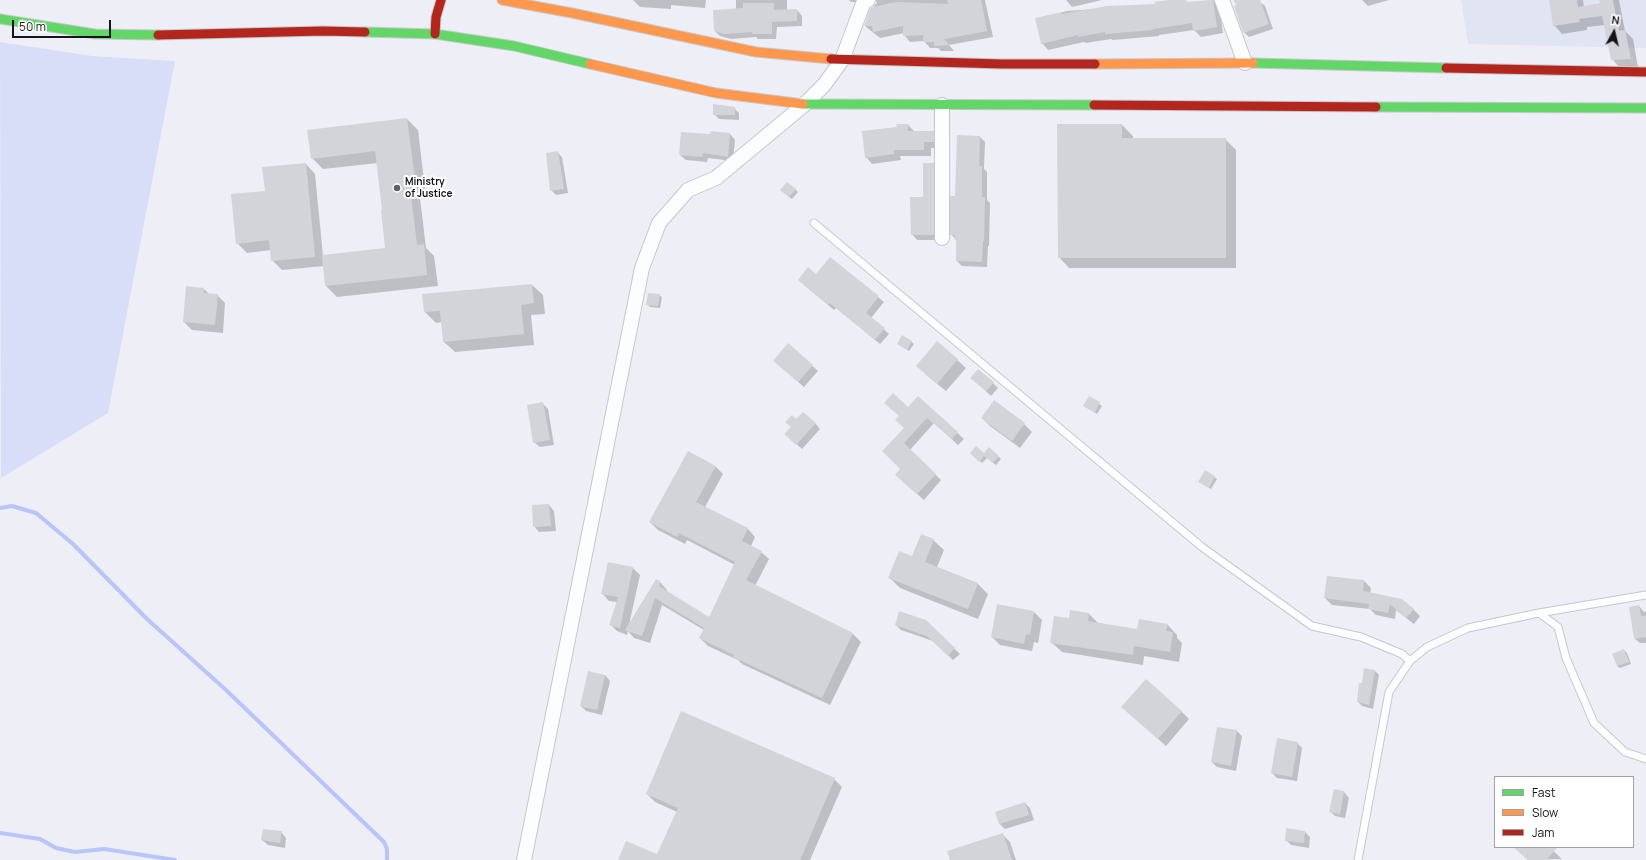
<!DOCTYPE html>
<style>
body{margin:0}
#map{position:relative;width:1646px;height:860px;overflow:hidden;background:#eeeff6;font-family:Manrope,sans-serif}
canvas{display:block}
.legend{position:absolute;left:1494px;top:776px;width:140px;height:72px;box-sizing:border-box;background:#fff;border:1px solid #a1a1a3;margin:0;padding:5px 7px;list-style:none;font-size:12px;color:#14151a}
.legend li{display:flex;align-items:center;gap:8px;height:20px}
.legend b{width:20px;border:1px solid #a1a1a3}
.north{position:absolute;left:1594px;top:12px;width:40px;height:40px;-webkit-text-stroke:3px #fff;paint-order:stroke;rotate:8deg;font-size:11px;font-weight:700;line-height:16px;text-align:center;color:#14151a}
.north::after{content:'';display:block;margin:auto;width:14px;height:18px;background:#14151a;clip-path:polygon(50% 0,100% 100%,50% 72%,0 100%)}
.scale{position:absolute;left:12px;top:20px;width:99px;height:18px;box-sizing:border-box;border:2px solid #14151a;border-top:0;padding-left:5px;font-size:12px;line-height:14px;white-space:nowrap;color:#14151a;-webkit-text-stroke:3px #fff;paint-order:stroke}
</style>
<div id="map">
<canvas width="1646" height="860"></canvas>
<ul class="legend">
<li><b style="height:5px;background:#63d668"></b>Fast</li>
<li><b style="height:5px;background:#ff974d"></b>Slow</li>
<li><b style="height:5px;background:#b3261e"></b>Jam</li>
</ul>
<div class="north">N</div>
<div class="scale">50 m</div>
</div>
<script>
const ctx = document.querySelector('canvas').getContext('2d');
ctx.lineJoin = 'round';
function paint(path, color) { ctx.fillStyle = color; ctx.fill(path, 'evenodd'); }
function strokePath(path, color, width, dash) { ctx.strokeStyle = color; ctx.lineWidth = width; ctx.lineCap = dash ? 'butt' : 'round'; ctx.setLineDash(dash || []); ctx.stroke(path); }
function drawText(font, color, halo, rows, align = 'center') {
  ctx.font = font + ' Manrope,sans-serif'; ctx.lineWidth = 4; ctx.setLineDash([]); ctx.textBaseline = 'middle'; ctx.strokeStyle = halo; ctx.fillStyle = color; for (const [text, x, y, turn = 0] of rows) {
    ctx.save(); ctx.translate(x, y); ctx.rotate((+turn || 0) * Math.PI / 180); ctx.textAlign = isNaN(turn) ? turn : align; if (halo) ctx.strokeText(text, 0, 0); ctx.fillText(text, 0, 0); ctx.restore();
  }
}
paint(new Path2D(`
 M1461,0H1646V48L1468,44Z`), '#e1e4f3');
paint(new Path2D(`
 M0,42L92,56L175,61L108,413L1,478Z`), '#d9def8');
paint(new Path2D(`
 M633,0H706L705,8L671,5V9L640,7Z
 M736,0H787V10H797L802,16V26L777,27L776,39H758L756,37L731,39L720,36L715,31L736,9Z
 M849,0H866L863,2H851Z
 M876,0H985L993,37L949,45L954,51H941L938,48H930L924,41L910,42L904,35V33L880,38L865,26L871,9L877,3Z
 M1066,0H1102L1072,7Z
 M1176,0H1185L1188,3L1213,0L1219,5L1223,33L1201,37L1194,30L1159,35V36L1113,40L1111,39L1086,43L1084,42L1048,50L1042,43L1036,19L1067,11L1156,5Z
 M1236,0L1260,2L1265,6L1273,29L1249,37L1244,32Z
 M1362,0H1389L1368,6Z
 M1550,0H1583L1584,7L1601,4L1600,0H1619L1625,31L1633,39L1638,67L1620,68L1612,59L1605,25L1587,27V30L1562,34L1554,25Z
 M734,108L739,113V120L719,119L714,114Z
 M407,119L418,130L426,197L420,198L426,248L434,256L438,286L337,297L326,286L324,266L282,270L272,260L271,250L247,253L237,243L266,192L306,164L315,174L323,256L386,249L378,163L323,169L312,158Z
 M908,125L914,131L933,132L940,139V148H931V156H900L901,160L872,164L866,157Z
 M1122,125L1133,136V139H1225L1236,150V268H1069L1059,257Z
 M711,132L730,134L735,140L733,161L708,158L707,162L686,160L680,155L711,135Z
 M980,137L985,142L984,169L987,172V200L990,203L989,246H988L987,267L962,266L957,261V241L952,235L956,197Z
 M557,152L562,157L568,193L556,195L551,190Z
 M933,164L938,169V240H917L912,234Z
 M795,189L798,192L792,199L784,193Z
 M816,275L878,297L884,302L871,318L889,334L880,344L836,308L834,310L804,285Z
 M532,285L543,295L545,314L531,315L534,345L455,352L444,342L442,322L436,323L425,312L424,295Z
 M187,287L204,289L209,294L217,295L225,303L223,333L192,330L184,322Z
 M659,295L662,297L660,308L650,307L647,304Z
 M911,341L914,344L909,351L898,344Z
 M937,342L966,368L946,391L925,374Z
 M788,345L818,371L804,387L780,366Z
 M977,383H993L998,388L991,396Z
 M918,397L964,439L958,445L934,423L910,450L941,480L924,500L902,481L901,469L908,408Z
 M1090,397L1102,406L1097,414L1085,406Z
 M543,404L548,409L554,445L540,447L534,442Z
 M982,418L1024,424L1032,432L1020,448L990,426Z
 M796,420L815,423L820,429L802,449L791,439Z
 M989,448L1001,459L996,465L987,458L982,463L971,453L984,454Z
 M715,466L723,474L705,507L748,529L755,537L751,546L761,552L769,559L755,586L853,634L861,642L830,705L742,664L738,660L708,646L700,638L704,630L662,605L650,643L634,638L628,631L627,635L617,631L610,624L617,602L609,601L602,593L633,568L640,575L629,625L660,582L667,590V592L710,618L735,565L687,540L685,544L658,530L650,522Z
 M1205,471L1217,479L1211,489L1199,482Z
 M549,505L554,511L556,531L539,532L534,526Z
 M933,540L944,550L937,567L978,584L988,594L978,619L900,588L890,578Z
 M1327,577L1364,581L1371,588L1370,594L1413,609L1420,616L1414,624L1396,610L1395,619L1376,615L1370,609L1332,605L1325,598Z
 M1639,606L1644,612L1646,611V643H1640L1635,639Z
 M1034,612L1042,620L1038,643L1034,642L1032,651L1000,645L992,637Z
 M1089,614L1098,623L1138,630L1167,624L1177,635V638L1182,643L1179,662L1144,656L1143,665L1062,652L1051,642L1069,619Z
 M925,621L960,654L953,660L933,641L901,630L896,625Z
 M1624,650L1627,653L1631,664L1620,668L1617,666Z
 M1365,670L1375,671L1379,675L1373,709L1362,706L1358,702L1363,685Z
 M605,675L610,681L602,715L586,711L581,706Z
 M1122,707L1181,711L1189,719L1166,746Z
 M1218,728L1237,731L1242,736L1236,771L1217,767L1212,762Z
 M1297,743L1302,748L1297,781L1277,778L1272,773Z
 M834,779L842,787L810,860H619L658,856L677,812L655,802L647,794Z
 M1334,790L1344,792L1349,798L1345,818L1335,816L1330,811Z
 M1025,803L1030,808L1034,820L1005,829L1000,824Z
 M281,832L286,838L285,848L268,845L262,840Z
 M1305,832L1310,837L1309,848L1291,845L1286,840Z
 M1002,834L1010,842L1016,860H952Z
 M1514,847H1549L1562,859L1528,860Z`), '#0003');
strokePath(new Path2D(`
 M0,508L12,506L36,513L73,544L147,619L226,690L384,842L387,849V860
 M0,833L40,839L56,848L75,852L104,849L175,860`), '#b9c4f9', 4);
paint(new Path2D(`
 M947,0H981L987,31L944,39L949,45L934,46V42H923V35L903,36V26L873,32L872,26H864L870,8L873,7L896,2L948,4Z
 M1169,0H1185V2L1213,0L1217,27L1193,31L1192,23L1153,29V30L1105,34V32L1078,37V35L1041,44L1035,18L1062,12V14L1107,6L1155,4L1154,2Z
 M1234,0H1260L1269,24L1243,33L1234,6L1236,5Z
 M1549,0H1577L1578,7L1600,3L1599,0H1613L1619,31L1625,30L1631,59L1611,60L1602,16L1579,19L1580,22L1553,26Z
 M743,3H774V10L797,9V21L772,22V34H752V32L725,34L714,31L713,10L743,8Z
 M713,104L735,107V115H713Z
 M407,118L416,187H410L417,245L424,244L427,275L325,286L322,255L385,248L381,210H382L375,151L311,159L307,130Z
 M896,124H908V131H934V142H924V150H894V154L865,158L862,131L897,127Z
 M1057,124H1122V138H1226V258H1058Z
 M711,131L730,133L728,157L703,153L702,157L679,155L681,132L710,134Z
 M957,135L980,136L979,166H982V197H985L984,241H983L982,262L956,261V240H955V235H950V196H955Z
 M558,151L564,189L550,191L546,153Z
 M306,163L315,257L271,261L269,240L236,244L231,194L265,191L262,167Z
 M923,163H934V235H911L910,197H923Z
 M787,182L796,189L789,197L780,190Z
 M830,257L879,296L866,313L885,328L875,340L830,303L828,305L798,280L808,267L816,274Z
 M532,284L534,303L521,305L524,334L443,342L440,311L424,312L422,294Z
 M186,286L204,288V293L218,294L215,325L183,322Z
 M648,293L660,294L658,306L646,305Z
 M902,335L912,341L907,350L897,344Z
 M937,341L958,359L937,384L916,366Z
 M788,343L813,365L798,382L773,361Z
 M978,369L994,382L986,391L970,378Z
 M893,393L908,407L918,396L958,432L952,439L927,418L904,443L936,474L917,494L895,475L900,469L882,451L904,428L895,420L899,416L884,403Z
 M1089,396L1100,402L1095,413L1083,406Z
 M994,400L1025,423L1012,441L981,418Z
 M543,402L550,440L533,443L527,405Z
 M803,412L816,423L796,445L784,434L791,427L785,422L792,415L796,419Z
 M976,446L984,453L989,447L999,456L993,463L984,456L979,462L970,453Z
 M688,451L716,466L696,502L748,528L742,541L762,551L746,580L853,633L822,698L733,657L734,655L699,638L704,628L655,598L642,636L625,630L656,579L660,581L659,586L709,617L735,562L679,533L677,537L649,522Z
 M1205,470L1215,476L1209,488L1198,482Z
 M549,504L551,526L533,527L532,505Z
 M921,534L934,539L925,562L978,583L968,609L888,578L899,551L912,556Z
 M608,562L633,567L620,628L609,625L618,597L601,594Z
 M1327,576L1364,580L1363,591L1402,599L1414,609L1406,618L1390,604L1388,613L1368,609L1369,604L1324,598Z
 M997,604L1034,611L1030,635L1026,634L1024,644L991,637Z
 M1639,605L1641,616H1646V637L1634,639L1629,607Z
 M1070,610L1089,613L1088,621L1137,629L1139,619L1168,624L1166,631L1173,632L1170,652L1134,646L1133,655L1050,643L1054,616L1069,618Z
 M899,611L926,620L955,648L948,656L927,636L895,625Z
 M1624,649L1629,662L1617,666L1612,654Z
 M1364,668L1375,670L1369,705L1357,702L1359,683H1362Z
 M588,671L605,675L597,710L580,706Z
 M1146,679L1182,711L1158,739L1121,707Z
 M681,711L835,778L800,860H618L626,841L657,854L678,808L646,794Z
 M1217,727L1237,730L1231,766L1211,762Z
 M1277,738L1298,742L1292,777L1271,773Z
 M1334,789L1344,791L1340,814L1329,812Z
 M1025,802L1029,815L999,824L995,812Z
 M1286,828L1305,831L1304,843L1285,841Z
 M263,829L282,831L280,843L261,840Z
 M1003,833L1012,860H950L947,851Z
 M1513,847H1558L1546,860H1528Z`), '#d3d4da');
const lane = new Path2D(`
 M814,223L1202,547L1312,626L1361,637L1402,654L1410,661
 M1539,613L1646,595
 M1358,860L1389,692L1410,661L1427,647L1468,628L1539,613L1558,627L1566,658L1594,723L1625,752L1646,759`);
const street = new Path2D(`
 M1222,0L1245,63
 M942,238V105
 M524,860L642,268L659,223L688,190L716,178L805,104L824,85L842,60L864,1L868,0`);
const fast = new Path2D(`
 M0,19L95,34L158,35
 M365,32L435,34L514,46L590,64
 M1253,63L1446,68
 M803,104L1094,105
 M1376,107L1646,108`);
const slow = new Path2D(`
 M502,0L572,13L756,52L831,59
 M590,64L716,93L803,104
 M1095,64L1253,63`);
const jam = new Path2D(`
 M435,34L436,17L441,0
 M158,35L323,31L365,32
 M831,59L1002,64H1095
 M1446,68L1646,72
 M1094,105L1376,107`);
strokePath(lane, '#c6c7cc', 9);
strokePath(street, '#c6c7cc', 16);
strokePath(fast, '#c6c7cc', 11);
strokePath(slow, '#c6c7cc', 11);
strokePath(jam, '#c6c7cc', 11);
strokePath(lane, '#fcfdfe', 7);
strokePath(street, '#fcfdfe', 14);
strokePath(fast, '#63d668', 9);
strokePath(slow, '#ff974d', 9);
strokePath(jam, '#b3261e', 9);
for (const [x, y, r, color] of [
 [397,188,4,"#606167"]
]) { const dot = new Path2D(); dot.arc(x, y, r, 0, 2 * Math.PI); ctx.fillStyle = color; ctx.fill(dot); strokePath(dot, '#fff', 1.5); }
drawText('bold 10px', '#14151a', '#fff', [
 ["Ministry",405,182],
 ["of Justice",405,194]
], 'left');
</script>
